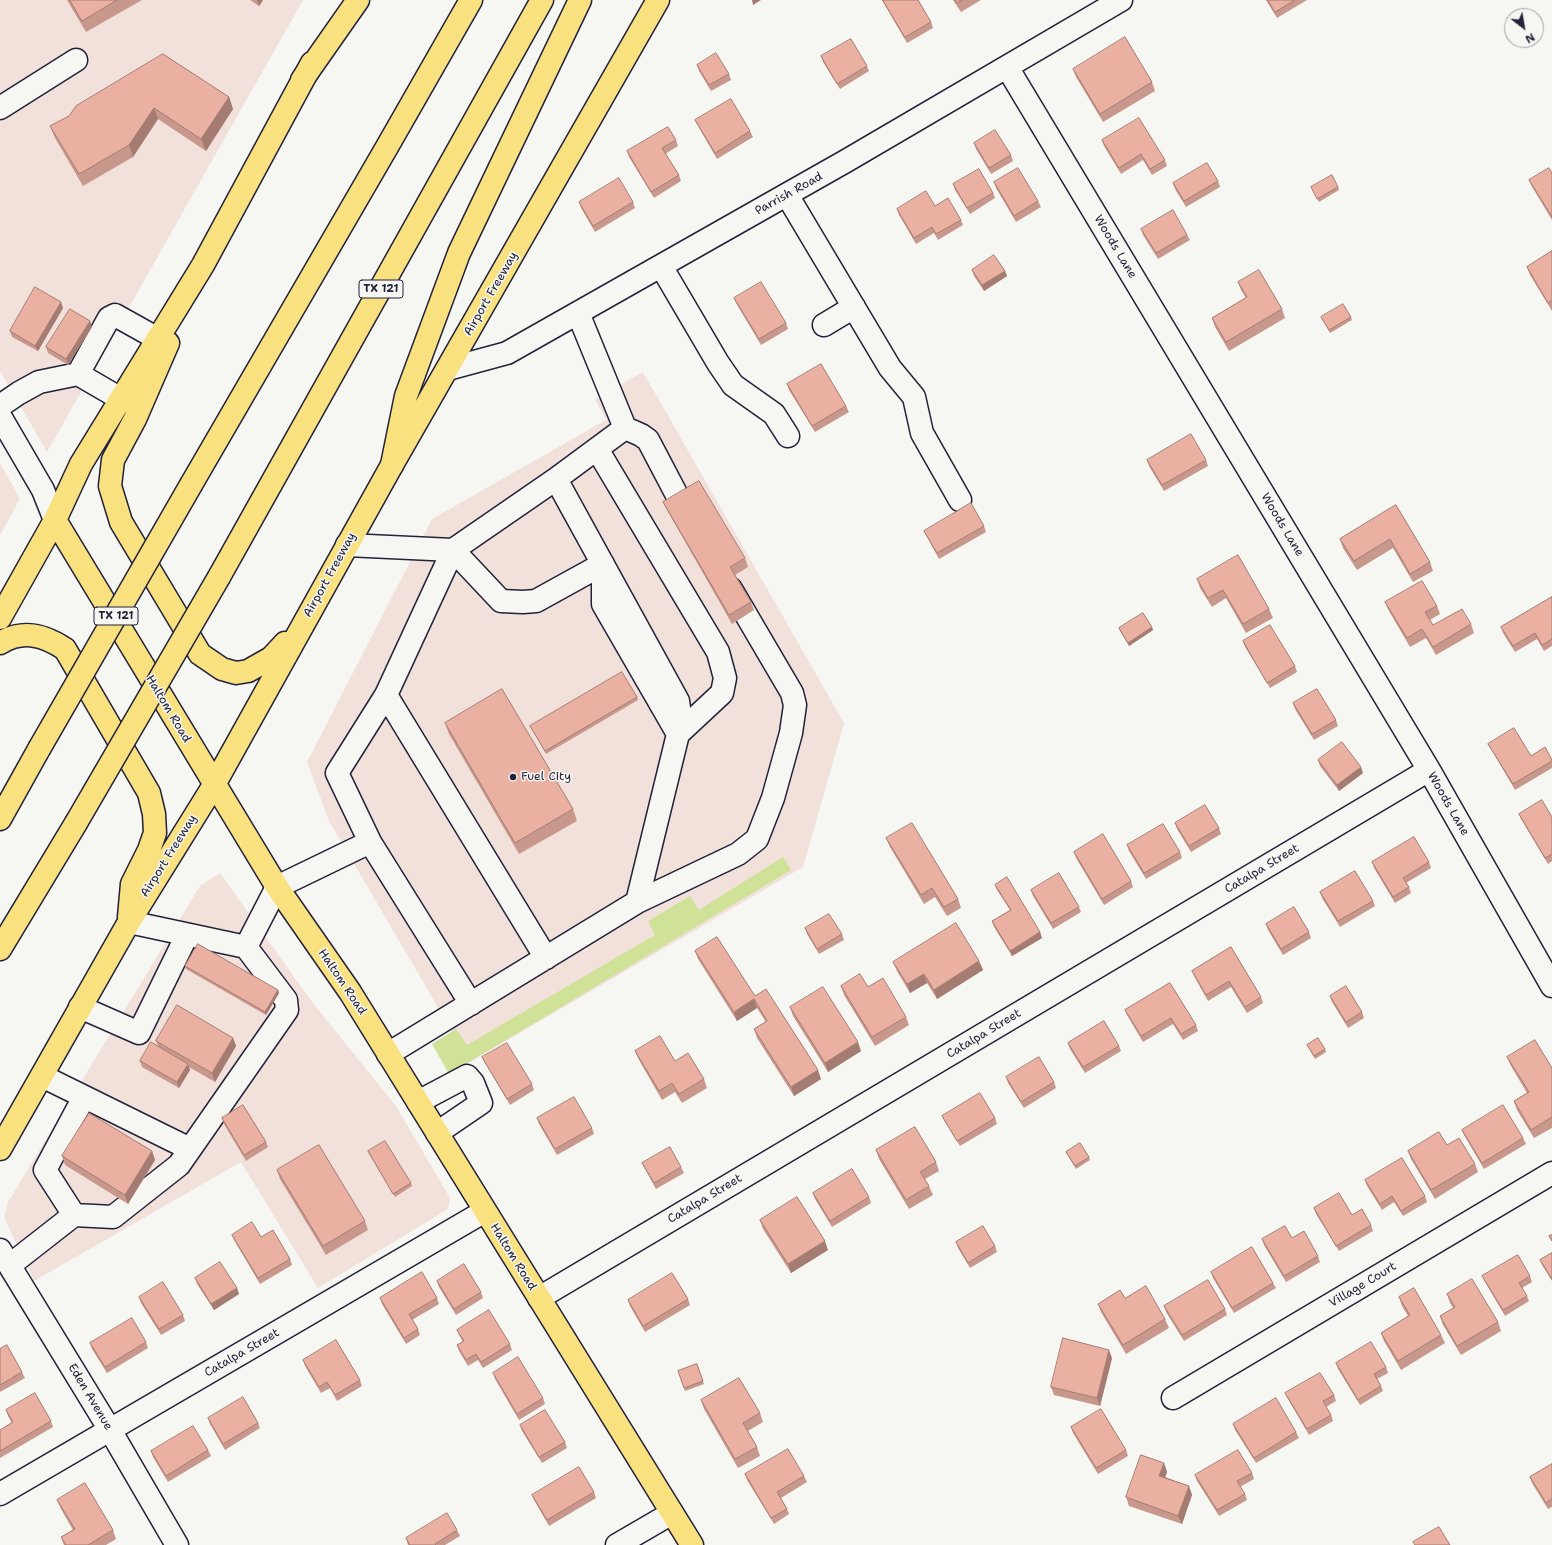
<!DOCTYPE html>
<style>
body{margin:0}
#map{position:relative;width:1552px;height:1545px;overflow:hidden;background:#f6f6f2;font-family:"Shantell Sans",sans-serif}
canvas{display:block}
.north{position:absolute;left:1504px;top:8px;width:40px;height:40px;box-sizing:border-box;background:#f6f6f2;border:1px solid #a1a1a9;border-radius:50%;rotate:149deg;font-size:11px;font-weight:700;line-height:16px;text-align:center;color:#22223b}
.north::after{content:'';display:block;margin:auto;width:14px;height:18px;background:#22223b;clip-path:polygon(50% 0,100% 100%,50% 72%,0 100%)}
</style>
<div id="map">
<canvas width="1552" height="1545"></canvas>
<div class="north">N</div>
</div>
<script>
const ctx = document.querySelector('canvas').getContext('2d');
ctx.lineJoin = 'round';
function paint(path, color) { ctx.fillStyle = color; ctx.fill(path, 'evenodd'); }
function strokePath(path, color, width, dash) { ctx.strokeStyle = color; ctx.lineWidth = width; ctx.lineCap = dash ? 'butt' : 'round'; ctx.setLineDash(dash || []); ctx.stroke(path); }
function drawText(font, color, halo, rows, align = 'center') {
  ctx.font = font + ' "Shantell Sans",sans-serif'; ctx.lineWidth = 3; ctx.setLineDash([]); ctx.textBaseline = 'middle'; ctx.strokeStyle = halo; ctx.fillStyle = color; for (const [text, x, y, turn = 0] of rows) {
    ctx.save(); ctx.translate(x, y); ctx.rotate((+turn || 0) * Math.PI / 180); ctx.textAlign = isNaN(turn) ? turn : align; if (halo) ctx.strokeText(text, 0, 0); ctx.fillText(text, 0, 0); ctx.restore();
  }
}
paint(new Path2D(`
 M0,0H303L47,452L0,371Z
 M643,372L844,723L803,867L470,1062L329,821L307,762L432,519L606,420L595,399Z
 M0,463L20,499L0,535Z
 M220,873L312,1002L396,1106L450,1198L448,1209L318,1288L241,1162L34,1281L4,1218L8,1202L200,886Z`), '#f2e1da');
paint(new Path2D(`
 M783,857L791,870L449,1074L432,1044L456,1029L467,1045L655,935L648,921L690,896L699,910Z`), '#cfe297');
const minor = new Path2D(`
 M1007,67L1429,770L1552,986
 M0,108L76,60
 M787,195L890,368L914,397L922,433L960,500
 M661,266L718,363L733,385L774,414L788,436
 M824,325L854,307
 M448,369L507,353L846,161L1121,0
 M121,399L78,374L109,318L115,315L158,339
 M0,406L19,393L39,382L78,374
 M0,416L43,490L55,520
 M625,428L641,435L648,440L690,520
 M347,545L453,550L556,479
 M386,695L546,958
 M370,842L471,1004
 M637,902L738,854L757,839L773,798L791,733L795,705L792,693L731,589
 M129,922L246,947
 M80,1007L139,1033L187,935
 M388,1054L637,902L678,734L680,715L678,701L556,479L625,428L578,313
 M42,1076L190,1149
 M418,1102L467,1076L473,1083L481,1103L437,1133
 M74,1215L45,1170L84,1097
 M0,1250L110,1430L177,1545
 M10,1265L74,1215L113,1217L179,1165L287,1010L286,1000L246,947L277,887L370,842L337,773L386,695L453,550L501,601L523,602L536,601L603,564V604L678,734L722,693L725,678L718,652L597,449
 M539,1298L1429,770
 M1173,1398L1552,1173
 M0,1494L485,1211
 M617,1545L672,1513`);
const major = new Path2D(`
 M168,343L135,419L113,460L110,486L121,522L200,654L222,669L236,673L248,671L271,658L285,643
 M55,520L277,887L350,992L692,1545
 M0,618L55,520L81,464L203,265L312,63
 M0,643C23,629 44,635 65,649L149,793L154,814L155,833L149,850L132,884L129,917
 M0,1149L129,922L214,785L392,465L658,0`);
const highway = new Path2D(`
 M302,80L358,0
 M392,465L406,396L459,253L580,0
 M192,483L387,147L471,0
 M219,577L542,0
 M0,819L39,749
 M0,949L76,823`);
strokePath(minor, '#22223b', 25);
strokePath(major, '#22223b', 25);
strokePath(highway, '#22223b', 25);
strokePath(minor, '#f6f6f2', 22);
strokePath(major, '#fae180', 22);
strokePath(highway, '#fae180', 22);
const highwayBridge = new Path2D(`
 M39,749L192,483
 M76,823L219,577`);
strokePath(highwayBridge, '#22223b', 25, []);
strokePath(highwayBridge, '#fae180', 22);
paint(new Path2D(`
 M67,0H142L86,32Z
 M250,0H263L259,6Z
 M882,0H918L931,22L933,28L907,43Z
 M953,0H981L961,12Z
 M1266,0H1307L1277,18Z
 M821,56L867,66L869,71L840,89L823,62Z
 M697,65L729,74L731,80L711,91L699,71Z
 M1073,69L1152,82L1155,91L1103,122L1076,77Z
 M229,97L233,109L206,151L158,119L133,157L83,186L55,138L50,126L69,116Z
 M695,120L750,131L753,137L717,159L698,126Z
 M676,140L678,146L665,154L679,175L681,181L654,198L629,157L627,151Z
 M1102,140L1165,160L1167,166L1152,175L1143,160L1121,174L1104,146Z
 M974,143L1011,155L1013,161L991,174L976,149Z
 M1552,173V220L1531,185L1529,180Z
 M1218,181L1220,187L1186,207L1175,189L1173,183Z
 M994,182L1038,201L1041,207L1016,222L996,188Z
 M953,184L993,193L995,198L970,214L955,190Z
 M1311,187H1338L1339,190L1319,202Z
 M579,202H633L635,208L595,232L581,208Z
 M935,206L961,220L963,225L938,240L934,233L916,244L899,215L897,209Z
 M1141,229L1187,235L1190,240L1158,259L1143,235Z
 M1552,251V311L1530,275L1527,267Z
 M972,270L1005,271L1007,276L984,291L974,276Z
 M1238,282L1282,309L1285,318L1229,351L1215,327L1212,318L1246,298L1241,290Z
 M734,298L786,323L788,329L761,345L736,303Z
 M63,308L38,351L12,337L10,331Z
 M1321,317H1351L1352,320L1330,333Z
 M92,327L68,365L48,353L46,347Z
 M787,384L846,406L849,412L815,432L789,390Z
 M1147,460H1206L1208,466L1164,491L1149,466Z
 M663,502L745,558L748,567L735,575L751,602L754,610L732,624L667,510Z
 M1396,505L1430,562L1433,571L1413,582L1393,548L1357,570L1343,548L1340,539Z
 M984,526L986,532L939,559L927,537L924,531Z
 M1197,579L1269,609L1273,618L1246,633L1226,598L1212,607L1200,588Z
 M1552,597V646L1544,651L1537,639L1515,652L1503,633L1501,627Z
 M1385,602L1437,606L1440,614L1430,620L1433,625L1471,624L1474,633L1436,655L1426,638L1410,647L1389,611Z
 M1152,627L1153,630L1129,646L1120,631L1119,628Z
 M1243,641L1295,666L1297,672L1270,688L1245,647Z
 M637,697L638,700L546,754L532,729L530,726Z
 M1293,703L1336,720L1338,726L1314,740L1295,709Z
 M445,723L573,809L577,821L519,854L449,734Z
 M1488,744L1531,756L1552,760V768L1515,790L1491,749Z
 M1318,760L1363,773L1339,791L1320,766Z
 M1519,814L1552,817V861L1548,864L1521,819Z
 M1175,823L1219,828L1221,834L1191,852L1177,829Z
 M886,838L958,899L961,908L947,916L935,897L924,904L890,847Z
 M1127,845L1180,852L1182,858L1146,879L1129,851Z
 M1074,852L1131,881L1133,887L1104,905L1076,858Z
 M1372,862H1429L1431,868L1406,883L1409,887L1411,893L1395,903L1374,868Z
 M995,885L1040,932L1042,938L1012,956L994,927L992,921L1010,910L997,890Z
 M1031,890L1079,907L1081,912L1053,929L1033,896Z
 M1320,892L1373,901L1375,906L1340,927L1322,898Z
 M1266,924L1309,932L1311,938L1283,955L1268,930Z
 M805,928L842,934L844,940L819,954L807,934Z
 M1231,947L1261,997L1263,1003L1247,1013L1231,987L1208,1001L1194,976L1192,971Z
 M695,951L755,996L821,1079L794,1096L757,1038L754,1029L766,1022L757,1008L737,1021L698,959Z
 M979,961L983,970L937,999L927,983L910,993L897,971L893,962Z
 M185,966L278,990L279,993L266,1015L186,969Z
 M1170,983L1196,1025L1198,1031L1183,1040L1173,1024L1143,1042L1127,1015L1125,1010Z
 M841,986L868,987L906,1017L909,1025L875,1046L844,995Z
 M1330,996L1362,1012L1364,1018L1348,1028L1332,1002Z
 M790,1007L861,1051L828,1072L793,1016Z
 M233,1038L236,1046L215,1082L189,1067L190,1070L179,1088L142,1067L140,1061L158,1046L156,1041Z
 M1068,1043L1119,1046L1121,1051L1085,1073L1070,1049Z
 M1307,1045L1325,1049L1326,1052L1315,1059Z
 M635,1051L675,1061L704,1079L707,1088L682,1103L675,1092L662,1100L639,1060Z
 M482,1057L532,1084L534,1090L510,1105L485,1063Z
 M1507,1057L1552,1068V1128L1534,1138L1517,1110L1514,1101L1527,1093L1511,1066Z
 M1006,1077L1054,1082L1056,1088L1024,1108L1008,1083Z
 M942,1116L995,1118L997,1124L960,1146L945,1122Z
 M222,1118L266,1142L268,1147L246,1161L224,1124Z
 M537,1118L592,1128L594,1134L557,1155L539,1124Z
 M1462,1130L1523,1138L1526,1144L1484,1169L1464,1135Z
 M1447,1145L1475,1164L1478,1172L1435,1199L1411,1159L1408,1151Z
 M876,1150L936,1162L939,1171L925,1179L929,1186L933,1195L909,1209L879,1159Z
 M152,1151L155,1160L128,1204L65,1165L62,1156Z
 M368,1151L411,1183L412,1186L395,1197L369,1154Z
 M1066,1152L1089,1157L1090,1160L1076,1169L1067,1154Z
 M642,1163L681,1167L684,1173L656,1189L645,1169Z
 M277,1170L365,1221L368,1230L326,1255L280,1179Z
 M1365,1180L1425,1196L1427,1202L1403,1216L1394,1202L1382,1210L1367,1186Z
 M813,1193L869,1197L871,1203L832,1227L815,1199Z
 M1314,1208L1352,1215L1371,1225L1373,1231L1339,1251L1316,1214Z
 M760,1220L828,1250L791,1273L763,1229Z
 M232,1235L290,1259L292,1265L260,1284L234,1240Z
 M1292,1238L1318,1256L1320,1262L1286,1282L1264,1245L1262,1239Z
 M956,1242L995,1246L997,1252L970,1268L958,1248Z
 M1552,1253V1281L1542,1265L1540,1260Z
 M1211,1272L1273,1283L1276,1288L1234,1313L1213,1278Z
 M1482,1276H1530L1532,1282L1522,1288L1527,1296L1529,1301L1505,1316L1485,1282Z
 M195,1278L237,1288L239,1294L214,1310L197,1284Z
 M437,1281L481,1292L483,1298L456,1315L439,1287Z
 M1447,1294L1498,1322L1501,1331L1461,1355L1443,1325L1440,1316L1453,1308L1450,1303Z
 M139,1297L183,1315L185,1321L161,1335L141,1303Z
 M1399,1297L1441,1335L1445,1343L1401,1370L1384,1341L1381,1333L1408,1316L1402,1306Z
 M380,1298H437L439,1304L412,1320L418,1329L420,1335L406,1344L382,1304Z
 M1125,1298L1165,1319L1169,1328L1126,1354L1101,1312L1098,1304Z
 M688,1299L690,1305L645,1332L630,1306L628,1300Z
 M1164,1306L1225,1309L1227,1315L1184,1341L1166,1312Z
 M457,1330L510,1344L512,1350L483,1368L478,1360L468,1366L459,1351L457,1345L463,1342L459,1335Z
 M146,1342L148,1348L107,1373L92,1349L90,1343Z
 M0,1349L22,1372L25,1378L0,1392Z
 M1112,1358L1100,1406L1054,1395L1051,1387Z
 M303,1360L360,1380L362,1386L337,1401L330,1388L321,1393L305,1366Z
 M1336,1363L1386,1367L1388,1373L1377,1379L1381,1386L1383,1391L1360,1405L1338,1369Z
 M697,1364L704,1384L685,1391L678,1371Z
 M493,1373L543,1398L545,1404L519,1420L495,1379Z
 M1285,1393L1334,1395L1336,1401L1326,1407L1331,1415L1333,1421L1309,1435L1288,1399Z
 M701,1400L760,1413L763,1422L748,1431L757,1447L760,1456L738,1468L704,1409Z
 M6,1410L51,1421L53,1427L0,1458V1430L12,1423L8,1416Z
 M208,1418L258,1423L260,1428L225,1450L210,1424Z
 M1233,1424L1296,1432L1299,1438L1256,1463L1235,1430Z
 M520,1425L565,1442L567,1448L542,1463L522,1431Z
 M1071,1427L1126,1450L1128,1456L1098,1474L1073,1433Z
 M208,1450L211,1456L168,1482L153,1457L151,1451Z
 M1164,1463L1167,1472L1165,1477L1189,1486L1192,1495L1182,1524L1129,1506L1126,1497Z
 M1552,1464V1507L1548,1509L1532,1483L1530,1477Z
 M1252,1473L1254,1479L1240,1487L1245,1494L1247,1500L1219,1516L1197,1481L1195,1475Z
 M745,1474L804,1476L807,1482L781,1498L787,1509L789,1514L774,1524L747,1480Z
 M594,1492L596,1498L549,1526L534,1500L532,1495Z
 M57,1500L113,1530L116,1539L106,1545H64L61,1537L73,1530L61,1509Z
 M457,1530L460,1536L445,1545H408L406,1538Z`), '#c9988c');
paint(new Path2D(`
 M257,0H263L259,6Z
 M752,0H761L753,5Z
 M229,97L233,109L206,151L201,139Z
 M154,108L158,119L133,157L129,145Z
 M1005,271L1007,276L984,291L982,285Z
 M61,302L63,308L38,351L35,346Z
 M90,321L92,327L68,365L66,359Z
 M1152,627L1153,630L1129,646L1128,643Z
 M1361,767L1363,773L1339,791L1337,785Z
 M1040,932L1042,938L1012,956L1010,951Z
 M979,961L983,970L937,999L934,990Z
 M924,974L927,983L910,993L907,984Z
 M278,990L279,993L266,1015L265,1012Z
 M754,999L757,1008L737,1021L734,1012Z
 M233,1038L236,1046L215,1082L212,1073Z
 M858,1042L861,1051L828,1072L825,1063Z
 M188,1064L190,1070L179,1088L177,1082Z
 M818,1070L821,1079L794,1096L791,1087Z
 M152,1151L155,1160L128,1204L125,1195Z
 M825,1241L828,1250L791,1273L788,1264Z
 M237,1288L239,1294L214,1310L211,1304Z
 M1109,1350L1112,1358L1100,1406L1097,1398Z
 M1164,1463L1167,1472L1163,1484L1159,1476Z
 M1189,1486L1192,1495L1182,1524L1178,1516Z`), '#a47c72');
const building = new Path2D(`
 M70,0H117L82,21Z
 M883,0H918L931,22L905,37Z
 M955,0H963L957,3Z
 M1268,0H1295L1275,12Z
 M1125,37L1152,82L1100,114L1073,69Z
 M851,39L867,66L837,84L821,56Z
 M716,53L729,74L709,85L697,65Z
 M163,54L229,97L201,139L154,108L129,145L79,174L50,126L69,116L76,106Z
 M731,99L750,131L715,153L695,120Z
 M1139,118L1165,160L1150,169L1141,154L1119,168L1102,140Z
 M668,127L676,140L662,148L679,175L651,192L627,151Z
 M995,130L1011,155L989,168L974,143Z
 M1207,163L1218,181L1184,201L1173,183Z
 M1018,168L1038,201L1014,216L994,182Z
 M1549,168L1552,173V217L1529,180Z
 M979,169L993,193L967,208L953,184Z
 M1332,175L1338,187L1317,199L1311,187Z
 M619,178L633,202L593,226L579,202Z
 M926,191L935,206L948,198L961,220L936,234L932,227L914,238L897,209Z
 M1173,210L1187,235L1156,253L1141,229Z
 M1552,251V300L1548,303L1527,267Z
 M994,255L1005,271L982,285L972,270Z
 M1259,270L1282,309L1226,342L1212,318L1247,297L1238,282Z
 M761,282L786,323L759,339L734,298Z
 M35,287L61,302L35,346L10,331Z
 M1343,304L1351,317L1329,330L1321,317Z
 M70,309L90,321L66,359L46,347Z
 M821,364L846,406L812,426L787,384Z
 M1191,434L1206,460L1162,485L1147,460Z
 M699,481L745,558L730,567L751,602L729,615L663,502Z
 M971,503L984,526L937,553L924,531Z
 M1396,505L1430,562L1410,574L1390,539L1354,561L1340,539Z
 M1238,555L1269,609L1243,624L1223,590L1208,598L1197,579Z
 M1422,581L1437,606L1425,612L1433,625L1462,609L1471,624L1433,647L1422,629L1407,638L1385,602Z
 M1552,597V639L1542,645L1535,633L1513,646L1501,627Z
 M1143,613L1152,627L1128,643L1119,628Z
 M1270,625L1295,666L1267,683L1243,641Z
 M622,672L637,697L545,751L530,726Z
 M502,689L573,809L515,843L445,723Z
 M1317,689L1336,720L1312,734L1293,703Z
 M1514,728L1531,756L1545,747L1552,760V761L1513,784L1488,744Z
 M1342,742L1361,767L1337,785L1318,760Z
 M1542,800L1552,817V854L1545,858L1519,814Z
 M1205,805L1219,828L1189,846L1175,823Z
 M912,823L958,899L944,907L932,888L921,895L886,838Z
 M1163,824L1180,852L1144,873L1127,845Z
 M1103,834L1131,881L1102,899L1074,852Z
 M1414,837L1429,862L1403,878L1409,887L1393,897L1372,862Z
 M1355,871L1373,901L1338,921L1320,892Z
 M1059,873L1079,907L1051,923L1031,890Z
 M1007,877L1040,932L1010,951L992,921L1011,910L995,885Z
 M1294,907L1309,932L1281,949L1266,924Z
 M829,914L842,934L817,949L805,928Z
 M956,923L979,961L934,990L924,974L907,984L893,962Z
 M717,937L755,996L766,989L818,1070L791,1087L754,1029L767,1021L754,999L734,1012L695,951Z
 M198,944L278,990L265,1012L185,966Z
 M1231,947L1261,997L1245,1007L1229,981L1206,995L1192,971Z
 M860,974L868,987L883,978L906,1017L872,1037L841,986Z
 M1170,983L1196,1025L1181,1034L1171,1018L1141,1036L1125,1010Z
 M1346,986L1362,1012L1346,1022L1330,996Z
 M823,987L858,1042L825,1063L790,1007Z
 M177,1005L233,1038L212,1073L156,1041Z
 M1104,1021L1119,1046L1083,1067L1068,1043Z
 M660,1036L675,1061L688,1053L704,1079L679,1094L672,1083L659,1091L635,1051Z
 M1318,1038L1325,1049L1314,1056L1307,1045Z
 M1535,1040L1552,1068V1117L1531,1130L1514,1101L1529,1092L1507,1057Z
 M151,1042L188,1064L177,1082L140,1061Z
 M507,1043L532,1084L507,1099L482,1057Z
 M1039,1057L1054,1082L1021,1102L1006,1077Z
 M980,1093L995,1118L957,1141L942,1116Z
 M574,1097L592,1128L555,1149L537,1118Z
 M243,1105L266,1142L244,1155L222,1118Z
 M1503,1105L1523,1138L1482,1163L1462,1130Z
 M89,1113L152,1151L125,1195L62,1156Z
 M915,1127L936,1162L920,1172L929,1186L906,1200L876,1150Z
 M1439,1132L1447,1145L1459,1138L1475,1164L1431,1190L1408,1151Z
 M385,1141L411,1183L393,1194L368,1151Z
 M1080,1143L1089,1157L1075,1166L1066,1152Z
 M319,1145L365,1221L323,1246L277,1170Z
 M670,1147L681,1167L654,1183L642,1163Z
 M1402,1158L1425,1196L1401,1211L1392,1196L1380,1204L1365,1180Z
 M852,1169L869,1197L830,1221L813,1193Z
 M1339,1193L1352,1215L1362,1209L1371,1225L1336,1246L1314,1208Z
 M797,1197L825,1241L788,1264L760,1220Z
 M252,1222L261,1237L273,1230L290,1259L258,1278L232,1235Z
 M983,1226L995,1246L968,1263L956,1242Z
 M1285,1226L1292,1238L1304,1231L1318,1256L1284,1276L1262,1239Z
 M1552,1235V1241L1549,1236Z
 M1252,1247L1273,1283L1232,1308L1211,1272Z
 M1552,1253V1279L1540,1260Z
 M1518,1255L1530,1276L1519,1283L1527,1296L1503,1310L1482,1276Z
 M220,1262L237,1288L211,1304L195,1278Z
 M464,1264L481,1292L454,1309L437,1281Z
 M422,1272L437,1298L409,1314L418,1329L404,1338L380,1298Z
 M672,1273L688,1299L643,1326L628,1300Z
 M1472,1279L1498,1322L1457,1346L1440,1316L1455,1307L1447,1294Z
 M1208,1280L1225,1309L1182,1335L1164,1306Z
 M163,1282L183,1315L159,1329L139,1297Z
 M1146,1286L1165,1319L1123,1345L1098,1304L1120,1290L1125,1298Z
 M1414,1288L1441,1335L1398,1361L1381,1333L1410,1315L1399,1297Z
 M489,1310L510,1344L481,1362L476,1354L466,1360L457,1345L464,1341L457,1330Z
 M132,1318L146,1342L105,1367L90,1343Z
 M1063,1338L1109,1350L1097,1398L1051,1387Z
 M336,1340L360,1380L335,1395L327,1382L319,1387L303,1360Z
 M1371,1342L1386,1367L1374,1374L1381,1386L1358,1400L1336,1363Z
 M7,1345L22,1372L0,1385V1349Z
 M518,1357L543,1398L517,1414L493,1373Z
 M697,1364L703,1381L684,1388L678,1371Z
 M1320,1373L1334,1395L1323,1401L1331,1415L1307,1429L1285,1393Z
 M739,1378L760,1413L743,1423L757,1447L735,1459L701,1400Z
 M35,1393L51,1421L0,1451V1430L13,1422L6,1410Z
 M243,1397L258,1423L223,1444L208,1418Z
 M1276,1398L1296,1432L1254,1458L1233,1424Z
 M1101,1409L1126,1450L1096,1468L1071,1427Z
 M545,1410L565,1442L539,1457L520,1425Z
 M193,1426L208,1450L166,1476L151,1451Z
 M788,1449L804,1476L777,1492L787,1509L771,1518L745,1474Z
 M1238,1450L1252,1473L1237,1481L1245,1494L1217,1510L1195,1475Z
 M1141,1455L1164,1463L1159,1476L1189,1486L1178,1516L1126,1497Z
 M1552,1464V1499L1546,1503L1530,1477Z
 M579,1467L594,1492L547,1520L532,1495Z
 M85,1483L113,1530L88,1545H66L61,1537L75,1529L57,1500Z
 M447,1513L457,1530L435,1544L436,1545H410L406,1538Z
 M1439,1527L1450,1545H1415L1413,1542Z`);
paint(building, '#eab1a3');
strokePath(building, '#a47c72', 1);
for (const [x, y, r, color] of [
 [513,777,4,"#22223b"]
]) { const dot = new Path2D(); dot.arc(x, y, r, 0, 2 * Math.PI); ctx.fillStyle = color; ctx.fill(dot); strokePath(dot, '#f6f6f2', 1.5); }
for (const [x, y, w] of [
 [381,289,44],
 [116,616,44]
]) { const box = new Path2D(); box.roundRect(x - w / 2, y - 9, w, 18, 3); ctx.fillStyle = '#f6f6f2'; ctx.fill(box); strokePath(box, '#22223b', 1); }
drawText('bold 11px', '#22223b', null, [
 ["TX 121",381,289],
 ["TX 121",116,616]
]);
drawText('12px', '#22223b', '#f6f6f2', [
 ["Parrish Road",789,194,-29],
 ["Woods Lane",1115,247,59],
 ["Airport Freeway",491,294,-60],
 ["Woods Lane",1282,525,59],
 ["Airport Freeway",330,575,-61],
 ["Haltom Road",168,709,59],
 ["Woods Lane",1448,804,60],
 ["Airport Freeway",169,856,-58],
 ["Catalpa Street",1262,869,-31],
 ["Haltom Road",342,982,56],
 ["Catalpa Street",984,1034,-31],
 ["Catalpa Street",705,1199,-31],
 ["Haltom Road",513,1257,58],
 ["Village Court",1363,1285,-31],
 ["Catalpa Street",242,1353,-30],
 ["Eden Avenue",90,1397,59]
]);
drawText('12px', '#22223b', '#f6f6f2', [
 ["Fuel City",521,777]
], 'left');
</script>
